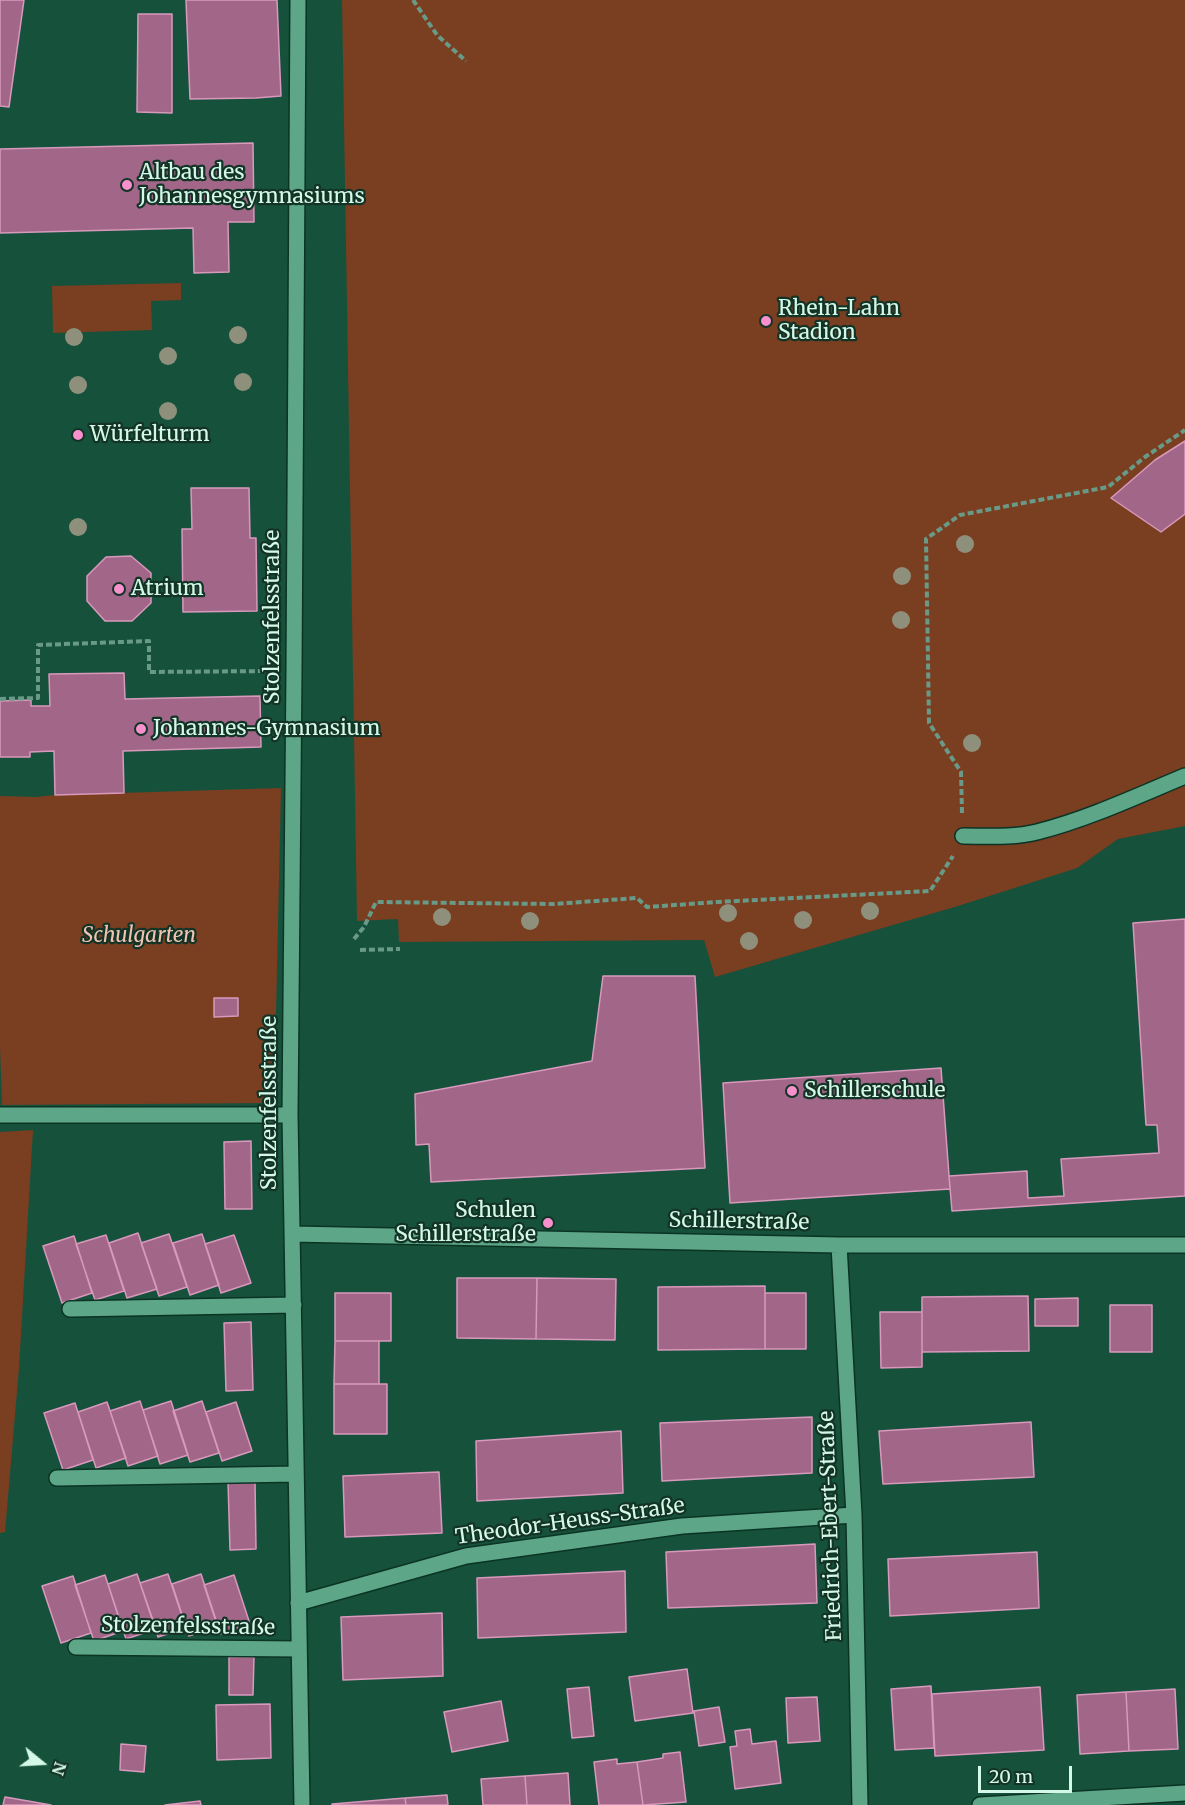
<!DOCTYPE html>
<meta charset="utf-8">
<style>
body{margin:0}
#map{position:relative;width:1185px;height:1805px;overflow:hidden;background:#16513c;font-family:Merriweather,serif}
canvas{display:block}
.north{position:absolute;left:12px;top:1733px;width:60px;height:60px;-webkit-text-stroke:4px #133326;paint-order:stroke;rotate:108deg;font-size:16px;font-weight:700;line-height:24px;text-align:center;color:#d5f9e8}
.north::after{content:'';display:block;margin:auto;width:21px;height:27px;background:#d5f9e8;clip-path:polygon(50% 0,100% 100%,50% 72%,0 100%)}
.scale{position:absolute;left:978px;top:1766px;width:94px;height:27px;box-sizing:border-box;border:3px solid #d5f9e8;border-top:0;padding-left:8px;font-size:18px;line-height:21px;white-space:nowrap;color:#d5f9e8;-webkit-text-stroke:4px #133326;paint-order:stroke}
</style>
<div id="map">
<canvas width="1185" height="1805"></canvas>
<div class="north">N</div>
<div class="scale">20 m</div>
</div>
<script>
const ctx = document.querySelector('canvas').getContext('2d');
ctx.lineJoin = 'round';
function paint(path, color) { ctx.fillStyle = color; ctx.fill(path, 'evenodd'); }
function strokePath(path, color, width, dash) { ctx.strokeStyle = color; ctx.lineWidth = width; ctx.lineCap = dash ? 'butt' : 'round'; ctx.setLineDash(dash || []); ctx.stroke(path); }
function drawText(font, color, halo, rows, align = 'center') {
  ctx.font = font + ' Merriweather,serif'; ctx.lineWidth = 4.5; ctx.setLineDash([]); ctx.textBaseline = 'middle'; ctx.strokeStyle = halo; ctx.fillStyle = color; for (const [text, x, y, turn = 0] of rows) {
    ctx.save(); ctx.translate(x, y); ctx.rotate((+turn || 0) * Math.PI / 180); ctx.textAlign = isNaN(turn) ? turn : align; if (halo) ctx.strokeText(text, 0, 0); ctx.fillText(text, 0, 0); ctx.restore();
  }
}
paint(new Path2D(`
 M342,0H1185V826L1118,839L1077,868L958,906L715,977L704,940L399,942L398,919L357,921Z
 M181,283V300L151,301L152,330L53,333L52,286Z
 M281,788L274,1103L2,1105L0,1047V796L36,797L55,795Z
 M33,1130L19,1368L5,1532L0,1533V1132Z`), '#7a3e21');
const building = new Path2D(`
 M0,0H24L9,107L0,106Z
 M186,0H277L281,96L256,98L190,99Z
 M138,14H172V113L137,112Z
 M253,143L254,222H228L229,272L194,273L193,228L0,233V149Z
 M1185,441V514L1161,532L1111,498L1155,460Z
 M191,488H249L250,538H256L257,611L183,612L182,529H192Z
 M131,556L151,573V603L132,621H105L87,601V576L106,557Z
 M124,673L125,699L260,696L261,747L123,751L124,793L55,795L54,751L30,752V757H0V701L31,700V706H50L49,674Z
 M1185,919V1196L952,1211L949,1176L1027,1171L1028,1198L1064,1196L1061,1159L1159,1153L1157,1125H1146L1133,923Z
 M603,976H695L705,1168L431,1182L429,1144L416,1145L415,1094L592,1061Z
 M214,998H238V1016L214,1017Z
 M941,1068L950,1189L730,1203L723,1083Z
 M251,1141L252,1209H225L224,1142Z
 M138,1233L157,1289L127,1298L109,1243Z
 M169,1234L187,1287L159,1296L141,1243Z
 M202,1234L219,1285L190,1295L173,1243Z
 M106,1235L124,1291L95,1300L76,1244Z
 M234,1235L251,1283L221,1293L205,1244Z
 M74,1236L92,1293L62,1303L43,1246Z
 M457,1278H537L536,1339L457,1338Z
 M537,1278L616,1279L615,1340L536,1339Z
 M765,1286V1349L658,1350V1287Z
 M335,1293H391V1341H335Z
 M765,1293H806V1349H765Z
 M1028,1296L1029,1351L922,1352V1297Z
 M1078,1298V1326H1035V1299Z
 M1110,1305H1152V1352H1110Z
 M880,1312H922V1367L881,1368Z
 M251,1322L253,1390L226,1391L224,1323Z
 M335,1341H379V1384H334Z
 M334,1384H387V1434H334Z
 M140,1401L158,1456L128,1466L110,1411Z
 M171,1401L188,1455L160,1464L143,1410Z
 M202,1401L219,1453L190,1462L173,1411Z
 M107,1402L126,1458L96,1468L78,1412Z
 M236,1402L252,1451L222,1461L206,1412Z
 M75,1403L93,1460L63,1470L44,1413Z
 M812,1417V1473L662,1481L660,1423Z
 M1031,1422L1034,1477L883,1484L879,1431Z
 M621,1431L623,1493L477,1501L476,1441Z
 M439,1472L442,1533L345,1537L343,1476Z
 M255,1481L256,1549L230,1550L228,1482Z
 M815,1544L817,1603L668,1608L666,1552Z
 M1037,1552L1039,1608L890,1616L888,1559Z
 M625,1571L626,1632L478,1638L477,1578Z
 M137,1574L156,1629L126,1639L108,1584Z
 M168,1574L186,1628L158,1637L140,1583Z
 M201,1574L218,1626L189,1636L172,1584Z
 M105,1575L123,1631L94,1641L75,1585Z
 M234,1575L250,1624L220,1634L204,1585Z
 M73,1576L91,1633L61,1643L42,1586Z
 M442,1613L443,1676L343,1680L341,1617Z
 M229,1657H254L253,1695H229Z
 M687,1669L693,1713L635,1721L629,1677Z
 M931,1686L934,1748L895,1750L891,1689Z
 M589,1687L594,1736L572,1738L567,1689Z
 M1040,1687L1044,1750L935,1756L932,1694Z
 M1175,1689L1178,1749L1129,1751L1126,1692Z
 M1126,1692L1129,1751L1080,1754L1077,1695Z
 M817,1697L820,1741L788,1743L786,1698Z
 M501,1701L508,1741L452,1752L444,1712Z
 M270,1704L271,1758L217,1760L216,1705Z
 M719,1707L725,1742L699,1746L694,1711Z
 M750,1729L752,1744L776,1741L781,1783L735,1789L730,1747L737,1746L735,1731Z
 M121,1744L146,1746L144,1772L120,1770Z
 M680,1752L686,1802L643,1805L637,1762L663,1758V1754Z
 M617,1759V1764L637,1762L643,1805H599L594,1762Z
 M568,1773L570,1805H527L525,1776Z
 M525,1776L527,1805H483L481,1779Z
 M447,1795L448,1805H406L405,1798Z
 M5,1797L51,1805H3Z
 M405,1798L406,1805H332V1804Z
 M200,1801L201,1805H165Z`);
paint(building, '#a16688');
strokePath(building, '#d899bc', 1.5);
const minor = new Path2D(`
 M298,0L294,670L290,1115L302,1805
 M963,836C987,836 1013,838 1037,832C1088,819 1137,796 1185,776
 M0,1115H290
 M292,1234L839,1245H1185
 M839,1245L854,1515L860,1805
 M70,1309L294,1305
 M57,1478L296,1474
 M298,1603L466,1556L682,1526L854,1515
 M76,1647L299,1649
 M980,1805L1185,1793`);
strokePath(minor, '#0b3425', 18);
strokePath(new Path2D(`
 M413,0L437,35L466,61
 M0,699L38,698V645L149,641V672L272,671
 M962,813L961,772L929,723L926,539L960,515L1108,487L1145,457L1185,430
 M354,939L364,927L376,902L554,904L637,898L647,907L717,902L930,891L953,856
 M360,950L400,949`), '#699a87', 4, [6, 3]);
strokePath(minor, '#5da788', 15);
ctx.fillStyle = '#8e907c';
for (const [x, y] of [
 [238,335],
 [74,337],
 [168,356],
 [243,382],
 [78,385],
 [168,411],
 [78,527],
 [965,544],
 [902,576],
 [901,620],
 [972,743],
 [870,911],
 [728,913],
 [442,917],
 [803,920],
 [530,921],
 [749,941]
]) { ctx.beginPath(); ctx.arc(x, y, 9, 0, 2 * Math.PI); ctx.fill(); }
for (const [x, y, r, color] of [
 [127,185,6,"#f790cd"],
 [766,321,6,"#f790cd"],
 [78,435,6,"#f790cd"],
 [119,589,6,"#f790cd"],
 [141,729,6,"#f790cd"],
 [792,1091,6,"#f790cd"],
 [548,1223,6,"#f790cd"]
]) { const dot = new Path2D(); dot.arc(x, y, r, 0, 2 * Math.PI); ctx.fillStyle = color; ctx.fill(dot); strokePath(dot, '#133326', 2); }
drawText('21px', '#d5f9e8', '#133326', [
 ["Altbau des",139,173],
 ["Johannesgymnasiums",139,197],
 ["Rhein-Lahn",778,309],
 ["Stadion",778,333],
 ["Würfelturm",90,435],
 ["Atrium",131,589],
 ["Johannes-Gymnasium",153,729],
 ["Schillerschule",804,1091],
 ["Schulen",536,1211,"right"],
 ["Schillerstraße",536,1235,"right"]
], 'left');
drawText('21px', '#d5f9e8', '#133326', [
 ["Stolzenfelsstraße",273,617,-90],
 ["Stolzenfelsstraße",270,1103,-90],
 ["Schillerstraße",739,1222,1],
 ["Theodor-Heuss-Straße",570,1522,-8],
 ["Friedrich-Ebert-Straße",831,1526,-92],
 ["Stolzenfelsstraße",188,1627,1]
]);
drawText('italic 21px', '#f0c4b1', '#133326', [
 ["Schulgarten",139,936]
]);
</script>
